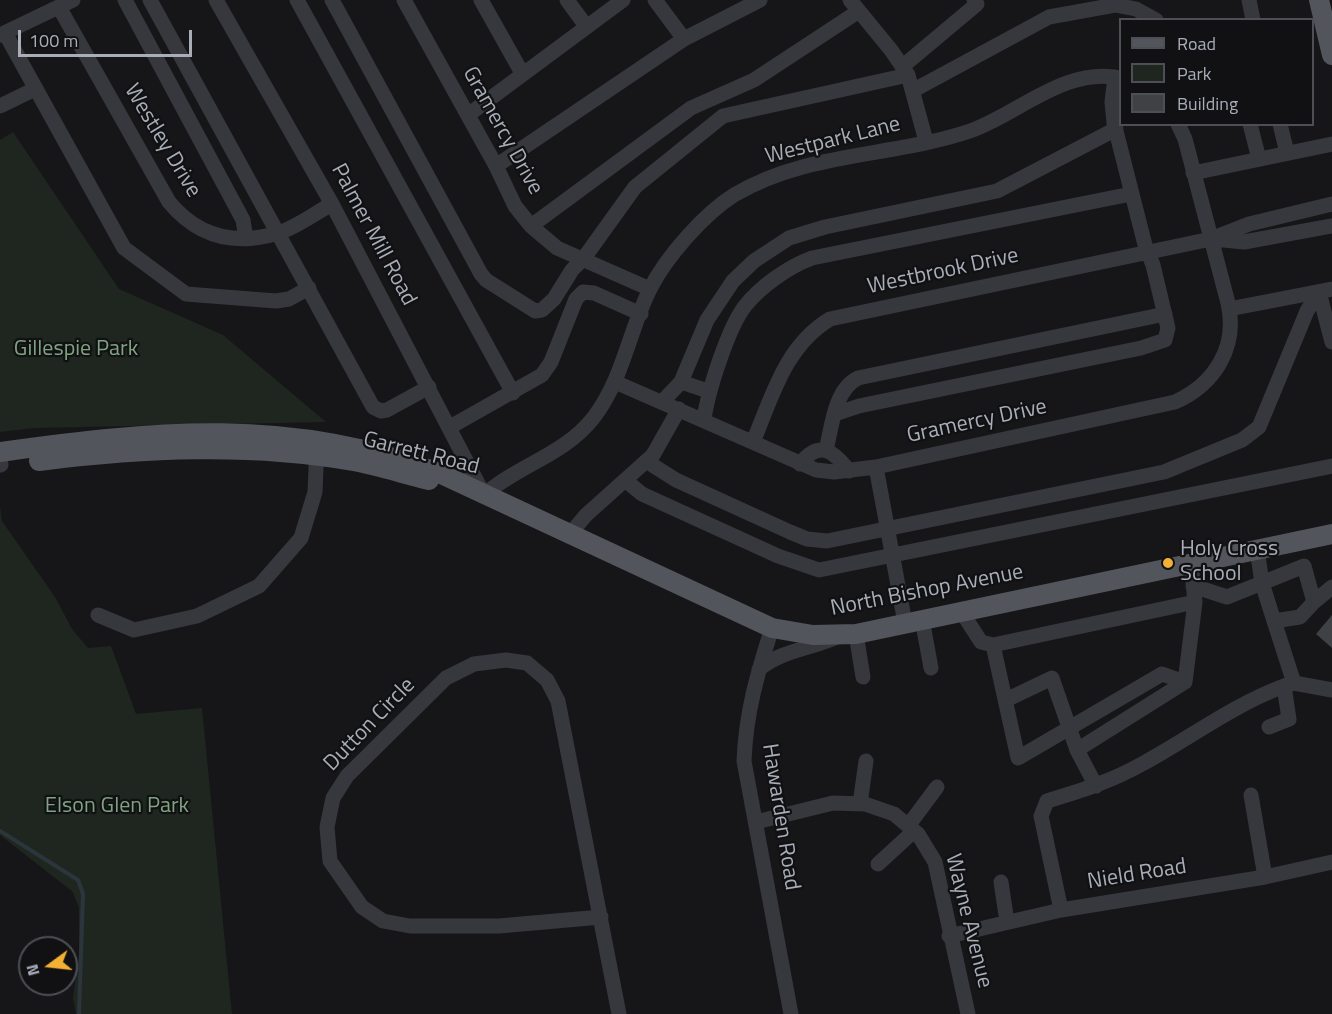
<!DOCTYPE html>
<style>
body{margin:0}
#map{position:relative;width:1332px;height:1014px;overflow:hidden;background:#161618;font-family:"Titillium Web",sans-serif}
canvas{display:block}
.legend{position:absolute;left:1119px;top:18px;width:195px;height:108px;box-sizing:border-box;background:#111113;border:2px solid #4d4f55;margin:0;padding:8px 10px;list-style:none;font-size:18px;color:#a8adb8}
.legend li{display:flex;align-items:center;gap:12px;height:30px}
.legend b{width:30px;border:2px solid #4d4f55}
.north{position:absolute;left:18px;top:936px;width:60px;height:60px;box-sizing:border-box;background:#111113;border:2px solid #4d4f55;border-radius:50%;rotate:255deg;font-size:16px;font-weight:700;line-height:24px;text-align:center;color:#a8adb8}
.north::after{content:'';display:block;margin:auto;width:21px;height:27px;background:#f2b134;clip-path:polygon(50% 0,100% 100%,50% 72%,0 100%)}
.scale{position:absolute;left:18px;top:30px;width:174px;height:27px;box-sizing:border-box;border:3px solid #a8adb8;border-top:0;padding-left:8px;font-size:18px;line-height:21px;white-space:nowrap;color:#a8adb8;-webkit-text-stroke:4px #111113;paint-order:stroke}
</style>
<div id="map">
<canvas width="1332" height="1014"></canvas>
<ul class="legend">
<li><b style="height:8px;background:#53555c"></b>Road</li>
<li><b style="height:16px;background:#1e261f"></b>Park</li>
<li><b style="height:16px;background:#404145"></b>Building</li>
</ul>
<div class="north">N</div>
<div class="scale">100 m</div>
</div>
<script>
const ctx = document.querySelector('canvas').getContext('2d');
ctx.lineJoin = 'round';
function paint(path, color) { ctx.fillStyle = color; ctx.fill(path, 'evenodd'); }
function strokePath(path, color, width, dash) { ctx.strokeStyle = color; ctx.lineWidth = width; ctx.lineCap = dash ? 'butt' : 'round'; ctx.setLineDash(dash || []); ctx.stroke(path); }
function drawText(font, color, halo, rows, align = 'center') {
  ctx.font = font + ' "Titillium Web",sans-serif'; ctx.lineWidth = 4.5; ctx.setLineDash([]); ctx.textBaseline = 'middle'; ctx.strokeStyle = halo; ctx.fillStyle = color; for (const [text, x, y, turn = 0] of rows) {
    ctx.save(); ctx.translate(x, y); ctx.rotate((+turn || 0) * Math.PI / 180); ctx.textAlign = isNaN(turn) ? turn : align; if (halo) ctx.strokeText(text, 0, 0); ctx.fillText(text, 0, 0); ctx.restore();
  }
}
paint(new Path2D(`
 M13,132L119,289L223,335L326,422L34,428L0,432V140Z
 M0,507L2,521L55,597L72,629L88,648L111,646L136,714L202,708L232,1014H76L73,998L79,954V908L73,892L0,835Z`), '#1e261f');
strokePath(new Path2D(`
 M0,831L78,880L83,894L79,1014`), '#2c353c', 4);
paint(new Path2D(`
 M1332,615V648L1316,634Z`), '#404145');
strokePath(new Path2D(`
 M125,0L243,220L246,239
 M150,0L373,407L381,411L387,410L429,387
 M216,0L332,204L484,495C518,465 565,455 594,417C623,379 629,331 650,289C666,257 704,214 734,195C805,152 893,157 970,131C1018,114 1066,66 1120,78
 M297,0L513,393
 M332,0L481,274L486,280L535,311L542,310L554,299L572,270L584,258L635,187L723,116L908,75
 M404,0L496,166L515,206L531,226L557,248L650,289
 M481,0L522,73
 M567,0L586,26
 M655,0L684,39
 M850,0L891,50L908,75L926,141
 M1249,0L1253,20
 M59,7L169,202C198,237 235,246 278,233C297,227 315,213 332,204
 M5,33L124,248L186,294L276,301L289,299L309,288
 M0,35L73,0
 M903,66L977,4L974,0
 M914,90L1049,17L1115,5L1136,9L1156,20
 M0,106L35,89
 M468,115L623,0
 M1250,124L1259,159
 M1280,124L1287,153
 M496,166L684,39L760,0
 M1193,173L1332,144
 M531,226L691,108L754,80L859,11
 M1214,239L1244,242L1332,226
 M1319,292L1332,342
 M1229,309L1332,289
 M615,382L816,470L834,472L876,467L1175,402C1215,384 1238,347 1228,303L1185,139L1178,124
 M681,382L708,391
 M662,402L681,382L707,320L733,281L754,261L789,238L825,227L997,191L1116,129
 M835,414L859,406L1141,348L1165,340L1168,328L1153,265L1145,245L1114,123L1112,102L1115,77
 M704,419C708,391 728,328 745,306C761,286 788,267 812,258L1131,194
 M450,427L542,375L551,362L576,299L583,292L594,293L641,314
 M753,442C772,397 785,346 830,319L1211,239L1249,224L1332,204
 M826,450C832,427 834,390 858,378L1165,314
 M0,459L1,465
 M646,461L676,480L790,532L807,539L827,541L1164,472L1242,440L1259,427L1307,311L1319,292
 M800,464C819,440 833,450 849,471
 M876,467L905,623
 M625,480L642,494L778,556L819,570L1332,466
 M570,534L586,515L653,455L679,409
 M1304,566L1314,602L1300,617L1274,621L1262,583Z
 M1193,586L1227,597L1262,583L1257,549
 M1314,602L1332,587
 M961,611L981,642L993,645
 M98,615L134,630L197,616L259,586L301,538L315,492L317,445
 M922,619L931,668
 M1274,621L1294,683
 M772,628C757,675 746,712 744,761L791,1014
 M856,634L863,677
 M759,669C784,649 813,649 841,635
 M1185,682L1195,602
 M1006,700L1052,678L1077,750L1096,786
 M1269,727L1289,719L1284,686L1294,683L1332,690
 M1077,750L1185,682L1162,674L1018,758L993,645L1195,602L1191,563
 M1251,795L1265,877
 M860,804L866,761
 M756,822L833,803L865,804L894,814L918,834L935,862L968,1014
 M908,826L937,787
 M878,864L914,831
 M1001,882L1007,922
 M1061,910L1041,816L1047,801C1080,791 1112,781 1142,764C1190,738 1233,705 1284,686
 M601,917L499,926H410L383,921L362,907L330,861L327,827L333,798L347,776L446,678L474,664L506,660L527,663L547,680L558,701L619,1014
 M949,936L1061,910L1265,877L1332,862`), '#37383d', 15);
strokePath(new Path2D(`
 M1319,0L1332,55
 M0,452C154,431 289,416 439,473L772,628L813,635L856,634L1332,534
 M39,461C143,448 250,443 353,461C379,466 404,474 429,480`), '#53555c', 20);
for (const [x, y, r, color] of [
 [1168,563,6,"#f2b134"]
]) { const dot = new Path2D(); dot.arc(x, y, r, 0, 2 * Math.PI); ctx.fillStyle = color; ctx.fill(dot); strokePath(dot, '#111113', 2); }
drawText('22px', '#a8adb8', '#111113', [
 ["Gramercy Drive",502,131,61],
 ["Westley Drive",162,141,59],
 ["Westpark Lane",833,141,-14],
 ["Palmer Mill Road",373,235,62],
 ["Westbrook Drive",943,272,-12],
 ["Gramercy Drive",977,422,-12],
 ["Garrett Road",421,454,14],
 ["North Bishop Avenue",927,591,-11],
 ["Dutton Circle",370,725,-46],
 ["Hawarden Road",780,817,81],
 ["Nield Road",1137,875,-9],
 ["Wayne Avenue",968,921,76]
]);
drawText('22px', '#7fa381', '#111113', [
 ["Gillespie Park",76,350],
 ["Elson Glen Park",117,807]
]);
drawText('22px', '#a8adb8', '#111113', [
 ["Holy Cross",1180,550],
 ["School",1180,575]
], 'left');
</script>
